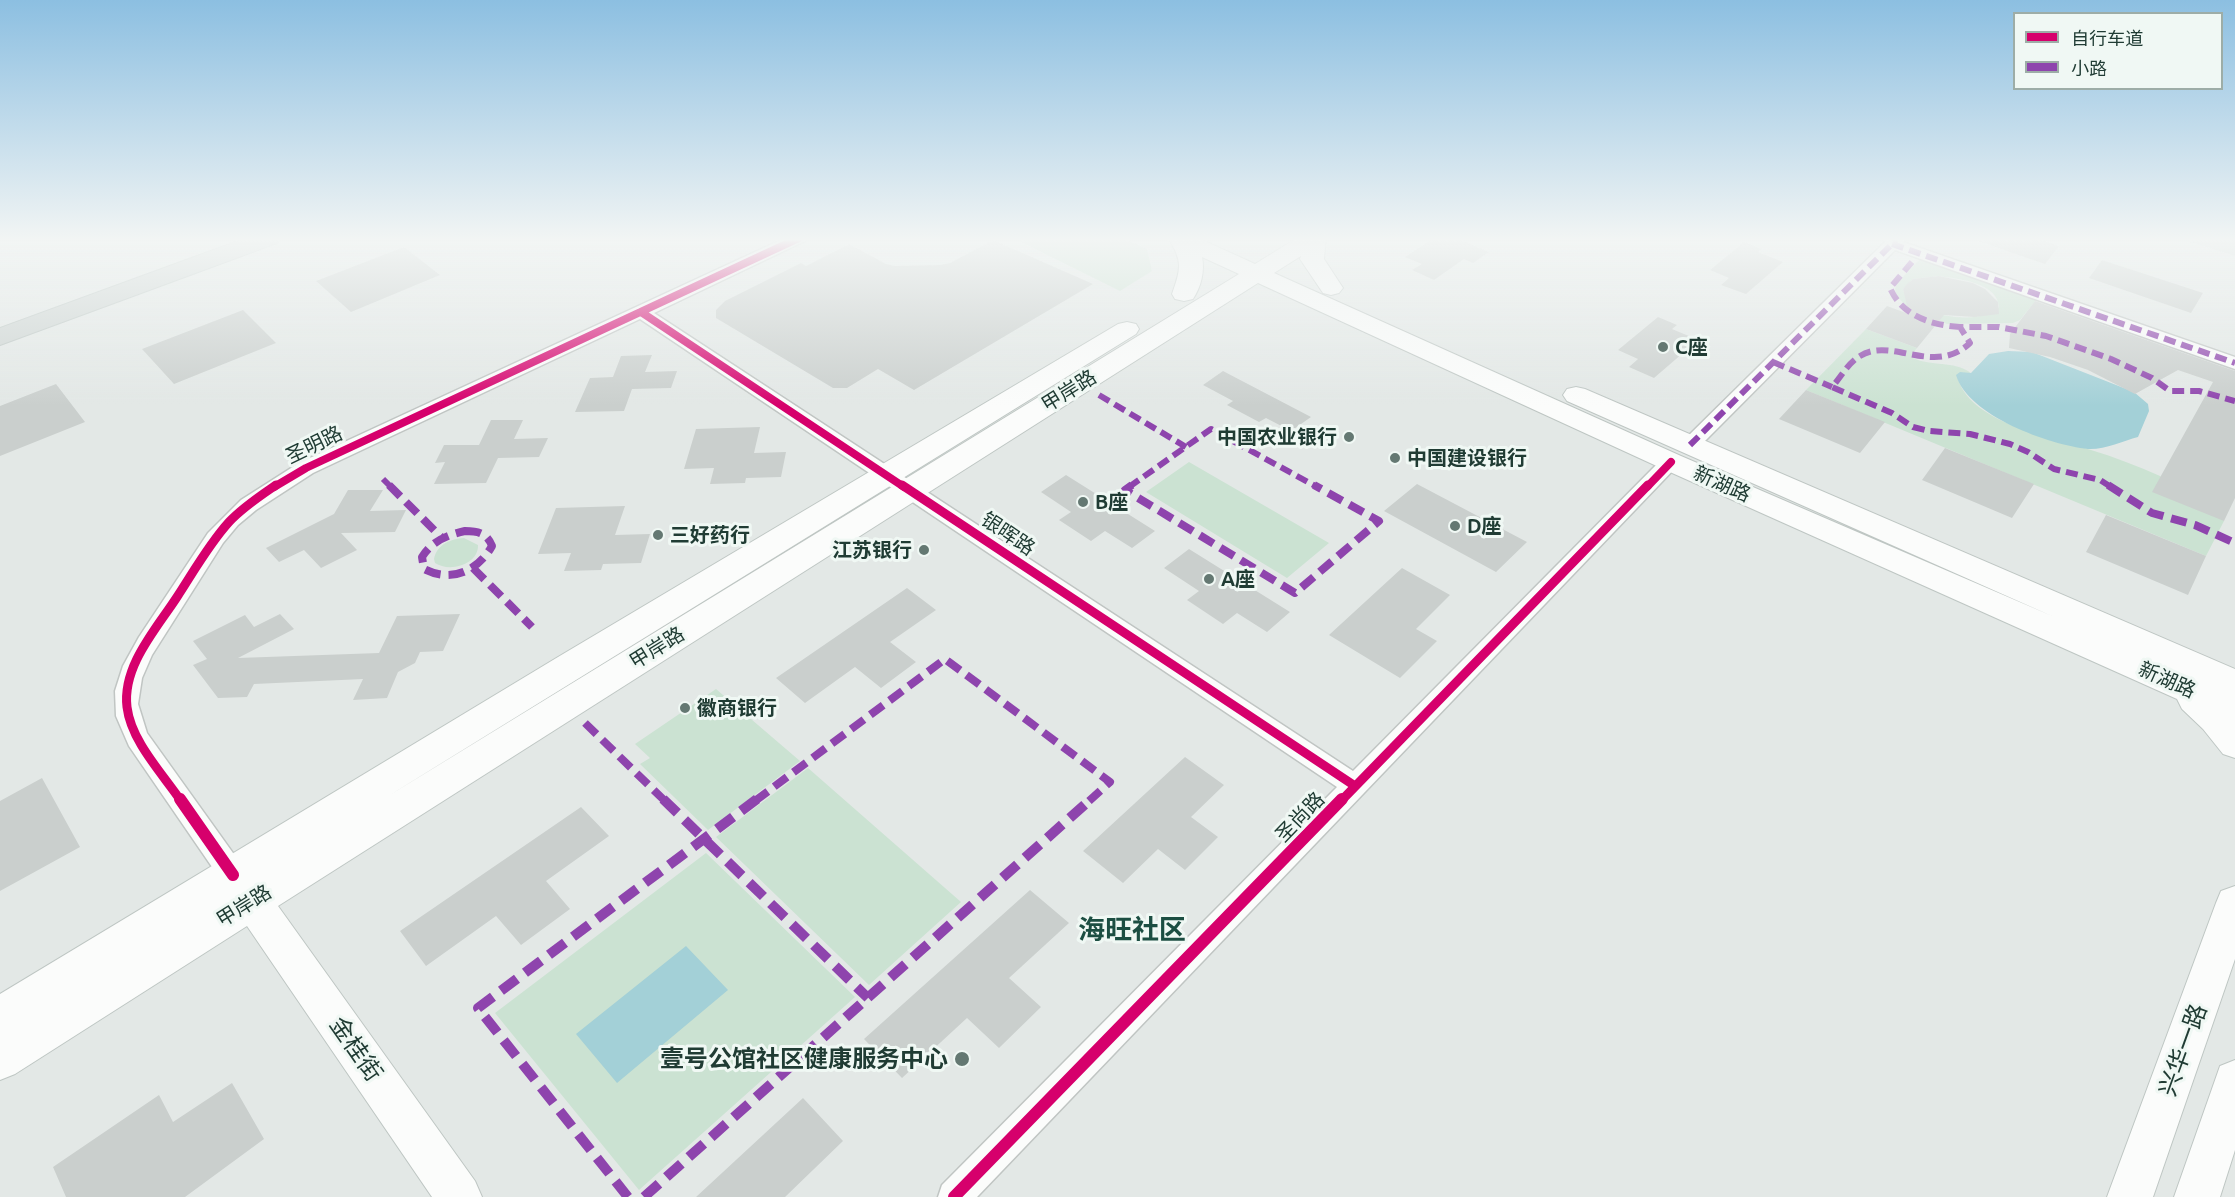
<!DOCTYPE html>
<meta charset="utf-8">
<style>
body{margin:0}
#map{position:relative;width:2235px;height:1197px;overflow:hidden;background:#e3e8e6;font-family:Ubuntu,"Noto Sans SC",sans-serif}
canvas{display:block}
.legend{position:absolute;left:2013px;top:12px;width:210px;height:78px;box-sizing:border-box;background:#f0f8f4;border:2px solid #9dada7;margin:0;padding:8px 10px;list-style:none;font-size:18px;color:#203c34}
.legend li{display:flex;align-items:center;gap:12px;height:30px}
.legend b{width:30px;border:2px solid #9dada7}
</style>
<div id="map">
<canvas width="2235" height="1197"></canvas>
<ul class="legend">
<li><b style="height:8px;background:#d6006c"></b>自行车道</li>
<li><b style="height:8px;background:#8e44ad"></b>小路</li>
</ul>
</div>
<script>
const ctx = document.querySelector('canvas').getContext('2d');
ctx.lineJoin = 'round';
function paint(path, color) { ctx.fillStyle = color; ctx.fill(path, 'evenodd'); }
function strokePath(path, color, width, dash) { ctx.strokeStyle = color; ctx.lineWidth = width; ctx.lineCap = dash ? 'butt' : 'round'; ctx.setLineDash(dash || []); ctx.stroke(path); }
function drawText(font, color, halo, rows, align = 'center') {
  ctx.font = font + ' Ubuntu,"Noto Sans SC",sans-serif'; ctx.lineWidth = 6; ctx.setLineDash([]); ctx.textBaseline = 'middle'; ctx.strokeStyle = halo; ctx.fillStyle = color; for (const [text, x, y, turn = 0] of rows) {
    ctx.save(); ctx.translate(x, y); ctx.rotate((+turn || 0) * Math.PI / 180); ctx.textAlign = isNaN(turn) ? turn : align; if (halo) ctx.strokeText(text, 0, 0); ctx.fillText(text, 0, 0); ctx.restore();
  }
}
paint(new Path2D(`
 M2178,238H2235V256Z`), '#d0dad6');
paint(new Path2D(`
 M1013,238H1123L1147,249L1152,271L1120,291Z
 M1920,259L2037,299L2020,320L2013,323L1947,324L1907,307L1896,295L1895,289L1897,283ZM1939,276C1958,279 1997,282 1999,307C1981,328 1909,315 1903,289L1913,279Z
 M1866,329L1917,348L1912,354L1913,358C1932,367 1953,360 1971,373L1957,375C1967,423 2052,437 2091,450C2114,457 2138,466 2160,476C2182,487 2203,506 2224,521L2206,556L1806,390Z
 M1189,462L1329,543L1287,578L1146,492Z
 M464,538L478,545C479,564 450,573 435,563L434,559C437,544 451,539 464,538Z
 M716,689L800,761L708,830L640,764L650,758L635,744Z
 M808,768L961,902L869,985L716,837Z
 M706,853L855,997L639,1190L495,1013Z`), '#cbe2d2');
paint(new Path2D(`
 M2008,351L2032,352L2134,392L2148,404L2149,411L2138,437C2123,441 2104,450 2088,449C2050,445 1968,416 1956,375L1960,372L1971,373L1989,354Z
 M686,946L728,990L617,1083L576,1034Z`), '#a3d0d7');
paint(new Path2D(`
 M1434,238H1456L1489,252L1473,263L1464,259L1434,280L1412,270L1422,264L1405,257Z
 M1978,238H2035L2059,246L2045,264L1978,241Z
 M993,240L1093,284L914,390L878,369L847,388H833L716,318V310L725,301L801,263L806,266L849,244L886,264L895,266L940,265L950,263Z
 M1744,242L1762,249L1758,252L1783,262L1746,294L1721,285L1729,278L1710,270Z
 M404,247L440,275L351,312L316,281Z
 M2102,260L2203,293L2191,313L2089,278Z
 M1939,276L1973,283L1985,289L1998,302L1999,314L1975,317L1944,315L1917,348L1866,329L1887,306L1909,314L1903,289L1907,284L1913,279Z
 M2035,301L2235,371V498L2224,521L2152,492L2213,382L2178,370L2135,394L2088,370L2050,357L2009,348L2010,334Z
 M243,310L276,343L174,384L142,349Z
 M1658,317L1677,325L1672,329L1708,344L1694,358L1683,353L1654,378L1629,367L1638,359L1618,350Z
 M652,355L645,372L677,371L671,388L632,389L624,411L575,412L590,378L613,377L621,356Z
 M1223,371L1311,417L1291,431L1266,418L1259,422L1227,405L1233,401L1203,385Z
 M56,384L85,422L0,456V406Z
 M1806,390L1885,422L1860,453L1779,419Z
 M491,420H523L514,439L548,438L539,457L498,458L486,483L434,484L445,462L435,463L444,445H479Z
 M760,427L754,453L786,452L781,477L746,478L745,483L710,484L714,468L684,469L696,429Z
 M1945,448L2034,484L2012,518L1922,480Z
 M1066,475L1155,531L1132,548L1105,531L1091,541L1059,520L1071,512L1041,492Z
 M1417,484L1527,542L1496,572L1384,511Z
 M348,490H383L370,511L406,510L395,532L341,533L357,550L321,568L304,550L279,562L266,548L334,514Z
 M625,506L615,535L650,534L641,563L603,564L601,570L564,571L571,553L538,554L556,508Z
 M2106,515L2206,556L2188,595L2086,552Z
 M1189,549L1290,612L1267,632L1237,613L1223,624L1187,600L1199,591L1164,568Z
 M1402,568L1450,595L1416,629L1437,641L1400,678L1329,635Z
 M907,588L936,610L890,642L916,662L881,688L855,667L805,703L776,678Z
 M280,614L294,629L238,658L379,653L397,616L460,614L443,651L420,652L415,663L398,672L387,698L353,700L363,679L254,684L247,697L218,698L193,665L207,659L193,641L245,615L254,627Z
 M1185,757L1224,785L1191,817L1218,837L1185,870L1158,849L1123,883L1083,851Z
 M42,778L80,847L0,891V801Z
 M581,807L609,836L546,881L570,909L521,945L496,916L426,966L400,931Z
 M1030,890L1069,923L1009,978L1041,1007L999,1048L967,1018L902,1078L864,1039Z
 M232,1083L264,1139L185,1197H66L53,1167L159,1095L173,1122Z
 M803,1098L843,1141L785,1197H696Z`), '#cacfcd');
const street = new Path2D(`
 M785,238H807L805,241L654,313L1353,771L1664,457L1671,456L1678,457L1681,462L977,1197H938L942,1185L1337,787L640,319L313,473L256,510L238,525L223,543L152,655L142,678L138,704L147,733L243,867L247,875L243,883L233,887L223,883L129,746L116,716L115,691L123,666L139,637L208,533L241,500L299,463Z
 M1889,238H1906L1903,242L2235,357V369L1895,250L1697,449L1690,451L1683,449L1680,445L1683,441Z`);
const secondary = new Path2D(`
 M1168,238H1198L1255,264L1297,238H1326L1324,259L1343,288L1339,293L1331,295L1323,293L1300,259L1301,256L1274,273L1681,456L2052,616L1567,401L1563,395L1567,389L1576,387L1585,389L2235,669V758L2223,754L2203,729L2182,709L2177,699L1661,468L1258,283L278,906L475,1181L482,1197H432L247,926L15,1074L0,1080V994L558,657L1118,324L1127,322L1136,324L1139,329L1136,334L385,798L1239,274L1202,257C1205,271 1201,287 1193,299L1184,301L1175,299L1172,294C1181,269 1183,261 1168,238Z
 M2235,886V959L2153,1197H2107L2216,903L2221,891Z
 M2235,1060V1150L2220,1197H2174L2220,1066Z`);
const primary = new Path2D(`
 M246,238H281L277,243L0,345V328Z`);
strokePath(street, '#c0c5c3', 3);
strokePath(secondary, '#bec6c3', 2);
strokePath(primary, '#bbc5c2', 2);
paint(street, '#fbfcfb');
paint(secondary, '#fbfcfb');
paint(primary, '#cdd4d2');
strokePath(new Path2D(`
 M1892,244L2235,363
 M1912,262L1890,288C1902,316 1931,325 1960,327
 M1773,362L1832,387
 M1099,395L1186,447
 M1690,445L1896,240
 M383,479L391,487
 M1129,487L1211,429L1317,487
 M2111,487L2100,480L2054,469L2028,452L2010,444L1970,434L1929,431L1913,427L1892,413L1832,387C1841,377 1848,363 1860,356C1892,336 1934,377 1970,343L1960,327H1999L2046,336L2111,359L2152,378L2170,391H2199L2235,401`), '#8e44ad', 6, [12, 6]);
strokePath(new Path2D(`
 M389,485L441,537
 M1132,485L1125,490L1295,593L1379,521L1314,485
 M2108,485L2152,513L2195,525L2235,543
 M465,531C478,531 487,533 492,546C478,571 451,583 424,569L422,557C432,541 447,535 465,531Z
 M473,568L532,627
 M585,723L665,801
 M755,801L945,659L1110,782L1089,801`), '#8e44ad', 8, [16, 8]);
strokePath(new Path2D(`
 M663,799L868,998
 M628,1197L478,1008L757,799
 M644,1197L1091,799`), '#8e44ad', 10, [20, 10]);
strokePath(new Path2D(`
 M641,312L904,487
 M274,487L306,468L799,238
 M1647,487L1671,462`), '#d6006c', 8);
strokePath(new Path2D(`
 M902,485L1355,786
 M181,801C162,773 131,741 127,707C122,666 157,628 177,597C194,571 209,544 229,522C243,507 260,496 276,485
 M1341,801L1648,485`), '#d6006c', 9);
strokePath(new Path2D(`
 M180,799L233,875
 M954,1197L1342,799`), '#d6006c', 12);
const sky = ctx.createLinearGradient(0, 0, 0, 406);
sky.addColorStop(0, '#8cbfe1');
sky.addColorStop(0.59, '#f2f5f4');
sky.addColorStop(1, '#f2f5f400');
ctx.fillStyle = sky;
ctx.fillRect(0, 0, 2235, 406);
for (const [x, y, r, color] of [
 [1663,347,6,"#647872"],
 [1349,437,6,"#647872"],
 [1395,458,6,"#647872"],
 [1083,502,6,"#647872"],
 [1455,526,6,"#647872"],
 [658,535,6,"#647872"],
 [924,550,6,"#647872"],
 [1209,579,6,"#647872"],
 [685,708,6,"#647872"],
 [962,1059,8,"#647872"]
]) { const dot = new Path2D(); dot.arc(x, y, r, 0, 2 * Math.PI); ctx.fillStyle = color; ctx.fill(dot); strokePath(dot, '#f0f8f4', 2); }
drawText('bold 20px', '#203c34', '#f0f8f4', [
 ["C座",1675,347],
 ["中国农业银行",1337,437,"right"],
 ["中国建设银行",1407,458],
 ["B座",1095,502],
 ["D座",1467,526],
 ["三好药行",670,535],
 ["江苏银行",912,550,"right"],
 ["A座",1221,579],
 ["徽商银行",697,708]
], 'left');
drawText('20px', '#203c34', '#f0f8f4', [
 ["甲岸路",1069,391,-32],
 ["圣明路",314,445,-26],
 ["新湖路",1722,484,24],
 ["银晖路",1008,534,34],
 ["甲岸路",657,648,-32],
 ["新湖路",2167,680,24],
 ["圣尚路",1300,817,-46],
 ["甲岸路",244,906,-32]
]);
drawText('24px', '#203c34', '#f0f8f4', [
 ["金桂街",356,1049,55],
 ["兴华一路",2183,1050,-70]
]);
drawText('bold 24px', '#203c34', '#f0f8f4', [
 ["壹号公馆社区健康服务中心",948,1059]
], 'right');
drawText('bold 27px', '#1c4e42', '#f0f8f4', [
 ["海旺社区",1132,930]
]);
</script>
